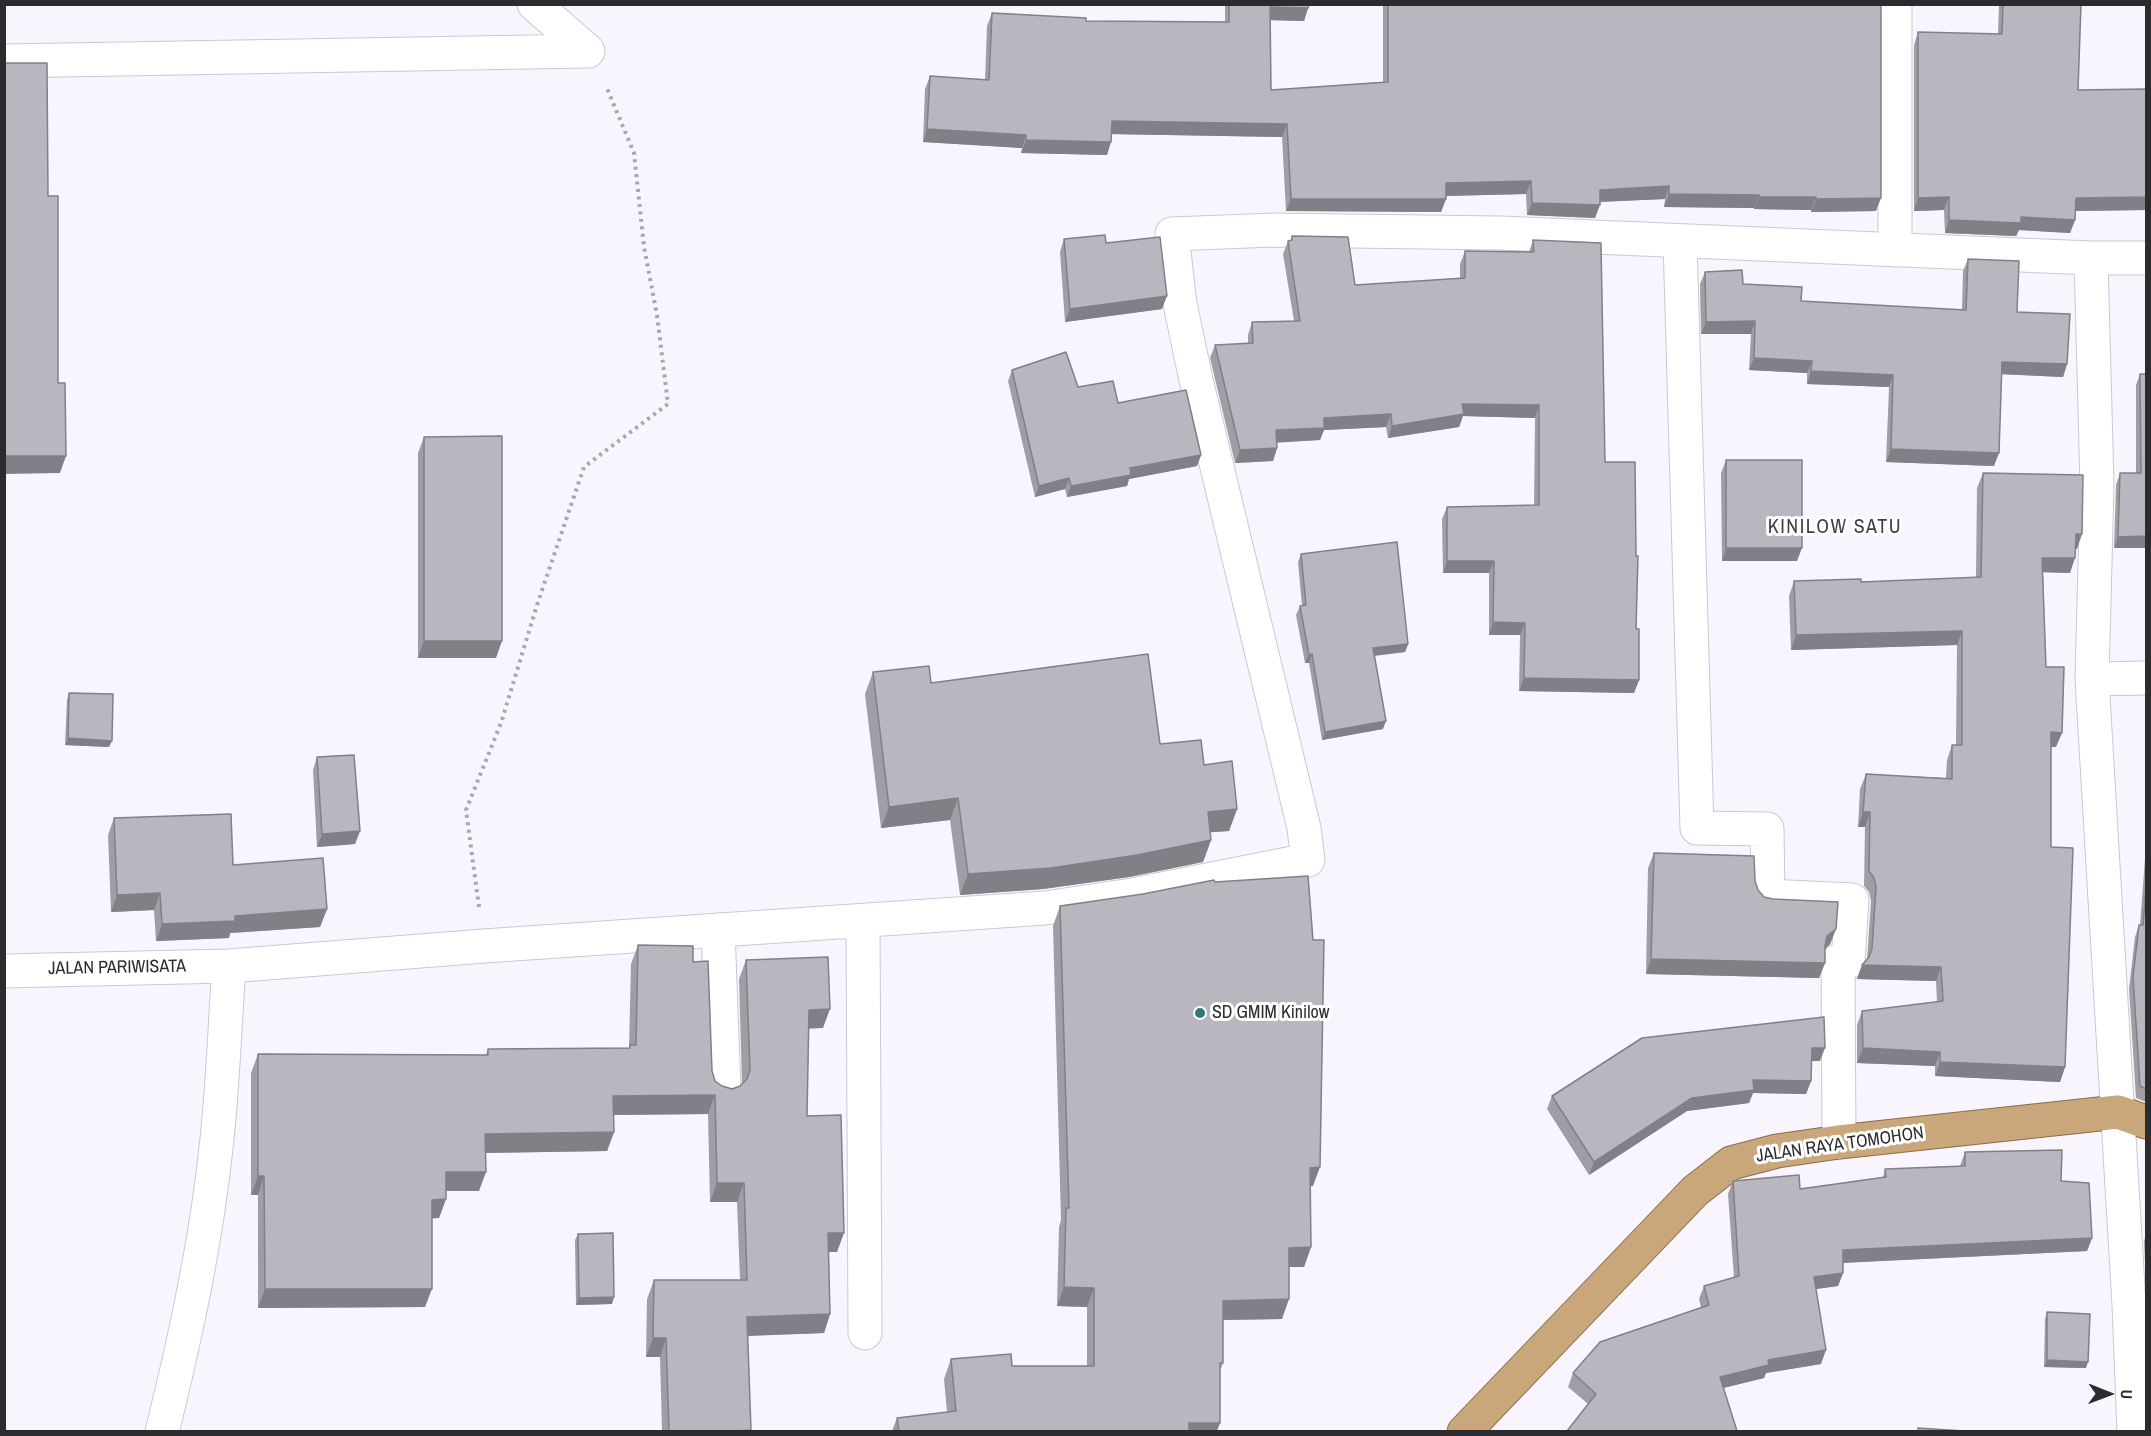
<!DOCTYPE html>
<style>
body{margin:0}
#map{position:relative;width:2151px;height:1436px;overflow:hidden;background:#f9f5fe;font-family:"Archivo Narrow",sans-serif}
canvas{display:block}
.frame{position:absolute;inset:0;border:6px solid #2c2b2e;pointer-events:none}
.north{position:absolute;left:2079px;top:1364px;width:60px;height:60px;-webkit-text-stroke:4px #fff;paint-order:stroke;rotate:91deg;font-size:16px;font-weight:700;line-height:24px;text-align:center;color:#2c2b2e}
.north::after{content:'';display:block;margin:auto;width:21px;height:27px;background:#2c2b2e;clip-path:polygon(50% 0,100% 100%,50% 72%,0 100%)}
</style>
<div id="map">
<canvas width="2151" height="1436"></canvas>
<div class="frame"></div>
<div class="north">U</div>
</div>
<script>
const ctx = document.querySelector('canvas').getContext('2d');
ctx.lineJoin = 'round';
function strokePath(path, color, width, dash) { ctx.strokeStyle = color; ctx.lineWidth = width; ctx.lineCap = dash ? 'butt' : 'round'; ctx.setLineDash(dash || []); ctx.stroke(path); }
function paint(path, color) { ctx.fillStyle = color; ctx.fill(path, 'evenodd'); }
function drawText(font, color, halo, rows, align = 'center') {
  ctx.font = font + ' "Archivo Narrow",sans-serif'; ctx.lineWidth = 6; ctx.setLineDash([]); ctx.textBaseline = 'middle'; ctx.strokeStyle = halo; ctx.fillStyle = color; for (const [text, x, y, turn = 0] of rows) {
    ctx.save(); ctx.translate(x, y); ctx.rotate((+turn || 0) * Math.PI / 180); ctx.textAlign = isNaN(turn) ? turn : align; if (halo) ctx.strokeText(text, 0, 0); ctx.fillText(text, 0, 0); ctx.restore();
  }
}
const minor = new Path2D(`
 M534,4L588,51
 M4,61L588,51
 M1680,241L1697,828L1767,829L1768,896L1852,900L1848,962L1838,961L1839,1142
 M1895,250V4
 M2091,258L2097,486L2092,679L2129,1305L2134,1432
 M2092,679L2146,678
 M863,921L865,1333
 M718,930L724,1089
 M4,971L229,966L484,946L1045,908L1132,895L1308,860L1304,828L1196,380L1180,304L1172,234L1274,230L1500,233L2091,258H2146
 M162,1432C186,1335 207,1238 217,1139C223,1082 225,1024 229,966`);
const trunk = new Path2D(`
 M1464,1432L1695,1191L1731,1163L1777,1151L1839,1142L2118,1112L2146,1122`);
strokePath(minor, '#cbc8d0', 35);
strokePath(trunk, '#8a6d4a', 35);
strokePath(new Path2D(`
 M479,907L466,810L501,723L537,605L584,467L668,404L657,315L644,247L634,153L606,86`), '#a9a6ad', 4, [3, 4.5]);
strokePath(minor, '#fff', 33);
strokePath(trunk, '#caa77a', 33);
paint(new Path2D(`
 M1225,4H1309L1308,8L1304,21L1270,20L1271,90L1383,82V4H1881L1876,211L1811,212V210L1754,209V208L1664,207L1665,199L1600,202L1595,218L1527,215L1526,194L1446,196V199L1441,212L1286,211L1282,137L1112,134L1107,155L1021,153L1022,148L923,142L925,89L930,76L985,80L987,26L992,13L1086,21L1225,22Z
 M1999,4H2081L2078,90L2146,210L2075,211V220L2070,233L2019,230L2016,236L1945,233L1944,210L1914,211V45L1918,32L1998,34Z
 M1292,236L1355,285L1460,279V264L1465,251L1529,252L1533,240L1605,462L1636,629L1639,680L1634,693L1519,691L1520,635H1489V573H1443L1442,519L1447,507L1534,505L1535,418L1463,416L1459,427L1388,438L1386,427L1324,430L1320,440L1277,442V448L1273,461L1235,463L1210,358L1215,345L1248,344V335L1252,322L1294,321L1283,254L1288,241H1291Z
 M1064,239L1106,243L1162,309L1065,322L1060,252Z
 M1968,259L2017,312L2067,364L2063,377L2001,374L1994,466L1886,462L1889,387L1807,384V373L1749,370L1751,334H1701L1700,284L1705,272L1801,301L1962,310L1963,271Z
 M2146,347V548H2114L2116,485L2120,473H2136V385L2140,374H2146Z
 M1012,370L1078,387L1118,403L1201,455L1197,466L1129,479L1127,486L1067,497L1065,489L1035,497L1008,381Z
 M424,437L496,658H418V453Z
 M1726,460L1797,561H1722L1721,473Z
 M1983,473L2077,549H2076L2070,573L2043,572L2046,667L2056,747H2051V847L2065,1067L2060,1082L1935,1076V1066L1857,1063V1025L1862,1011L1937,1002L1936,981L1857,979L1862,965L1867,960L1871,901L1869,892L1864,886L1865,827H1858L1860,789L1866,774L1946,778L1947,760L1952,745H1956L1957,645L1791,650L1789,596L1794,581L1861,582L1976,578L1977,488Z
 M1301,554L1408,644L1405,652L1374,656L1383,729L1322,740L1309,663H1305L1296,615L1300,606H1302L1298,562Z
 M873,672L931,683L1160,744L1237,809L1229,831L1210,832L1211,840L1203,862L1129,877L1043,889L960,895L950,820L881,828L865,694Z
 M69,693L109,747L65,745L67,700Z
 M317,757L360,831L355,844L317,847L313,770Z
 M114,818L233,865L327,909L320,927L230,933L229,938L156,941L154,910L111,912L108,835Z
 M2146,845V1102L2136,1098L2129,989L2135,937L2139,925H2140Z
 M1654,853L1755,881L1758,890L1764,897L1836,929L1830,944L1825,949V963L1819,978L1646,974L1648,868Z
 M1060,906L1313,1186H1310L1311,1247L1304,1267H1289L1282,1319L1223,1320V1363L1220,1371L1217,1431H892L897,1418L947,1412L944,1379L951,1359L1012,1366H1087V1307L1057,1306L1059,1227L1061,1220L1053,926Z
 M638,945L693,962L712,1071L715,1081L722,1086L732,1089L740,1086L742,1084L739,979L746,960L823,1028H809L807,1116L837,1252H829L830,1314L824,1333L748,1336L750,1431H662L660,1357H646L647,1299L654,1280H740L737,1202H710L708,1114L614,1115V1132L607,1151L485,1153L479,1191H446V1199L439,1218H432L425,1307L258,1308V1195H251V1073L258,1054L486,1055L488,1049L629,1048L631,964Z
 M1642,1038L1820,1061H1811V1081L1806,1094L1753,1093L1749,1103L1687,1111L1589,1175L1547,1109L1552,1096Z
 M1965,1152L2061,1181L2092,1238L2087,1251L1843,1263V1273L1838,1286L1816,1289L1821,1364L1766,1373L1764,1378L1723,1388L1588,1404L1568,1387L1573,1373L1701,1307L1699,1299L1704,1286L1734,1278L1728,1194L1733,1181L1800,1189L1883,1177L1885,1169L1960,1166Z
 M578,1234L612,1304L576,1305L575,1240Z
 M2146,1235V1286L2144,1241Z
 M2047,1312L2086,1368L2044,1367L2045,1319Z`), '#a09da4');
paint(new Path2D(`
 M1270,7L1308,8L1304,21L1265,20Z
 M1112,121L1287,124L1282,137L1107,134Z
 M927,129L1026,135L1022,148L923,142Z
 M1026,140L1111,142L1107,155L1021,153Z
 M1531,181L1526,194L1441,196L1446,183Z
 M1669,186L1665,199L1595,202L1600,190Z
 M1669,194L1759,195L1754,208L1664,207Z
 M1759,197H1816L1811,210L1754,209Z
 M1949,197L1944,210L1914,211L1918,198Z
 M2146,197V210L2071,211L2076,198Z
 M1881,198L1876,211L1811,212L1816,199Z
 M1291,199H1446L1441,212L1286,211Z
 M1532,203L1600,205L1595,218L1527,215Z
 M2021,217L2075,220L2070,233L2019,230L2016,236L1945,233L1949,220Z
 M1167,296L1162,309L1065,322L1070,309Z
 M1755,321L1751,334H1701L1706,322Z
 M1754,358L1812,361L1807,373L1749,370Z
 M2002,362L2067,364L2063,377L1997,374Z
 M1811,371L1893,375L1889,387L1807,384Z
 M1462,404L1539,405L1535,418L1463,416L1459,427L1388,438L1392,426Z
 M1391,414L1386,427L1324,430L1320,440L1272,443L1276,430L1324,418Z
 M1277,448L1273,461L1235,463L1240,450Z
 M1891,449L1999,453L1994,466L1886,462Z
 M1201,455L1197,466L1129,479L1127,486L1067,497L1071,486L1130,468Z
 M4,456H66L60,473L4,474Z
 M1069,478L1065,489L1035,497L1039,486Z
 M2076,534H2082L2077,549H2071Z
 M2146,536V548H2114L2118,537Z
 M1726,548H1802L1797,561H1722Z
 M2042,558H2075L2070,573L2037,572Z
 M1447,561H1494L1489,573H1443Z
 M1493,622L1525,623L1520,635H1489Z
 M1962,631L1957,645L1791,650L1796,635Z
 M424,641H502L496,658H418Z
 M1408,644L1405,652L1370,656L1373,648Z
 M1312,654L1309,663H1305L1309,655Z
 M1524,678L1639,680L1634,693L1519,691Z
 M1386,721L1383,729L1322,740L1325,732Z
 M2051,732L2062,733L2056,747H2045Z
 M68,738L112,741L109,747L65,745Z
 M958,798L950,820L881,828L889,807Z
 M1237,809L1229,831L1201,833L1208,812Z
 M1863,812H1870L1865,827H1858Z
 M360,831L355,844L317,847L322,834Z
 M1211,840L1203,862L1129,877L1043,889L960,895L968,874Z
 M160,893L154,910L111,912L117,895Z
 M327,909L320,927L230,933L229,938L156,941L162,924L235,916Z
 M1836,929L1830,944L1822,952L1827,936Z
 M1651,959L1825,963L1819,978L1646,974Z
 M1862,965L1941,967L1936,981L1857,979Z
 M830,1009L823,1028L802,1029L809,1010Z
 M1812,1048H1825L1820,1061H1807Z
 M1863,1048L1940,1052L1935,1066L1857,1063Z
 M1940,1062L2065,1067L2060,1082L1935,1076Z
 M1753,1080L1811,1081L1806,1094L1753,1093L1749,1103L1687,1111L1589,1175L1594,1162L1692,1098Z
 M715,1095L708,1114L606,1115L613,1096Z
 M614,1132L607,1151L478,1153L485,1134Z
 M1320,1167L1313,1186L1303,1187L1310,1168Z
 M446,1172H486L479,1191H440Z
 M258,1176H264L258,1195H251Z
 M717,1183H744L737,1202H710Z
 M446,1199L439,1218L425,1219L432,1200Z
 M828,1233H844L837,1252H821Z
 M2092,1238L2087,1251L1838,1263L1843,1250Z
 M1311,1247L1304,1267H1282L1289,1248Z
 M1843,1273L1838,1286L1809,1290L1814,1277Z
 M1064,1287L1094,1288L1087,1307L1057,1306Z
 M265,1289H432L425,1307L258,1308Z
 M614,1297L612,1304L576,1305L579,1298Z
 M1289,1299L1282,1319L1216,1320L1223,1301Z
 M830,1314L824,1333L741,1336L747,1317Z
 M653,1338H666L660,1357H646Z
 M1826,1350L1821,1364L1766,1373L1764,1378L1715,1390L1720,1377L1768,1360Z
 M2047,1360L2088,1362L2086,1368L2044,1367Z
 M1189,1423H1220L1217,1431H1186Z`), '#827f86');
const building = new Path2D(`
 M1229,4H1309L1308,8L1270,7L1271,90L1388,82V4H1881V198L1816,199V197H1759V195L1669,194V186L1600,190V205L1532,203L1531,181L1446,183V199H1291L1287,124L1112,121L1111,142L1026,140V135L927,129L930,76L989,80L992,13L1086,18V21L1229,22Z
 M2003,4H2081L2078,90L2146,89V197L2076,198L2075,220L2021,217V223L1949,220V197L1918,198V32L2002,34Z
 M4,63H47L48,196H58V383H65L66,456H4Z
 M1105,235L1106,243L1160,237L1167,296L1070,309L1064,239Z
 M1292,236L1348,237L1355,285L1465,278V251L1534,252L1533,240L1601,243L1605,462H1635L1636,556H1638L1636,629H1639V680L1524,678L1525,623L1493,622L1494,561H1447V507L1539,505V405L1462,404L1464,414L1392,426L1391,414L1324,418V428L1276,430L1277,448L1240,450L1215,345L1253,343L1252,322L1300,321L1288,241L1292,240Z
 M1968,259L2019,261L2017,312L2070,314L2067,364L2002,362L1999,453L1891,449L1893,375L1811,371L1812,361L1754,358L1755,321L1706,322L1705,272L1742,270L1743,284L1802,287L1801,301L1966,310Z
 M1066,352L1078,387L1113,381L1118,403L1186,390L1201,455L1130,468L1131,475L1071,486L1069,478L1039,486L1012,370Z
 M2140,374H2146V536L2118,537L2120,473H2141Z
 M502,436V641H424V437Z
 M1726,460H1802V548H1726Z
 M1983,473L2083,475L2082,534H2076L2075,558H2042L2046,667H2064L2062,733L2051,732V847L2073,848L2065,1067L1940,1062V1052L1863,1048L1862,1011L1943,1001L1941,967L1862,965L1869,957L1872,949L1876,887L1874,878L1869,871L1870,812H1863L1866,774L1952,779V745H1962V631L1796,635L1794,581L1861,579V582L1981,577Z
 M1397,542L1408,644L1373,648L1386,721L1325,732L1312,654L1309,655L1300,606L1306,605L1301,554Z
 M1148,654L1160,744L1201,740L1204,765L1232,761L1237,809L1208,812L1211,840L1137,855L1051,868L968,874L958,798L889,807L873,672L929,666L931,683Z
 M69,693L113,694L112,741L68,738Z
 M354,755L360,831L322,834L317,757Z
 M231,814L233,865L323,858L327,909L235,916V921L162,924L160,893L117,895L114,818Z
 M1654,853L1754,856L1755,881L1758,890L1764,897L1773,899L1838,902L1836,929L1827,936L1825,946V963L1651,959Z
 M1308,876L1313,940H1324L1320,1167L1310,1168L1311,1247L1289,1248V1299L1223,1301V1363H1220V1423H1189V1431H899L897,1418L956,1411L951,1359L1011,1354L1012,1366H1094V1288L1064,1287L1066,1208H1069L1060,906L1143,894L1214,880L1215,882Z
 M2146,888V1089L2140,1086L2133,977L2139,925H2143Z
 M638,945L693,946V962L708,961L712,1071L715,1081L722,1086L732,1089L740,1086L747,1079L750,1070L746,960L828,957L830,1009L809,1010L807,1116L841,1115L844,1233H828L830,1314L747,1317L751,1430L734,1431H669L666,1338H653L654,1280H747L744,1183H717L715,1095L613,1096L614,1132L485,1134L486,1172H446V1199L432,1200V1289H265L264,1176H258V1054L488,1055V1049L630,1048V1045H636Z
 M1824,1017L1825,1048H1812L1811,1081L1753,1080L1754,1090L1692,1098L1594,1162L1552,1096L1642,1038Z
 M2062,1150L2061,1181L2089,1183L2092,1238L1843,1250V1273L1814,1277L1826,1350L1768,1360L1769,1365L1720,1377L1737,1431H1567L1596,1394L1573,1373L1600,1342L1709,1305L1704,1286L1739,1276L1733,1181L1799,1175L1800,1189L1886,1177L1885,1169L1965,1166V1152Z
 M613,1233L614,1297L579,1298L578,1234Z
 M2047,1312L2090,1314L2088,1362L2047,1360Z
 M1918,1428L1964,1431H1918Z`);
paint(building, '#bab6bf');
strokePath(building, '#827f86', 1.5);
for (const [x, y, r, color] of [
 [1200,1013,6,"#2f797c"]
]) { const dot = new Path2D(); dot.arc(x, y, r, 0, 2 * Math.PI); ctx.fillStyle = color; ctx.fill(dot); strokePath(dot, '#fff', 2); }
drawText('18px', '#2c2b2e', '#fff', [
 ["JALAN PARIWISATA",117,968,-1],
 ["JALAN RAYA TOMOHON",1840,1145,-8]
]);
drawText('18px', '#2c2b2e', '#fff', [
 ["SD GMIM Kinilow",1212,1013]
], 'left');
ctx.letterSpacing = '1.5px';
drawText('20px', '#413e45', '#fff', [
 ["KINILOW SATU",1835,528]
]);
ctx.letterSpacing = '0px';
</script>
